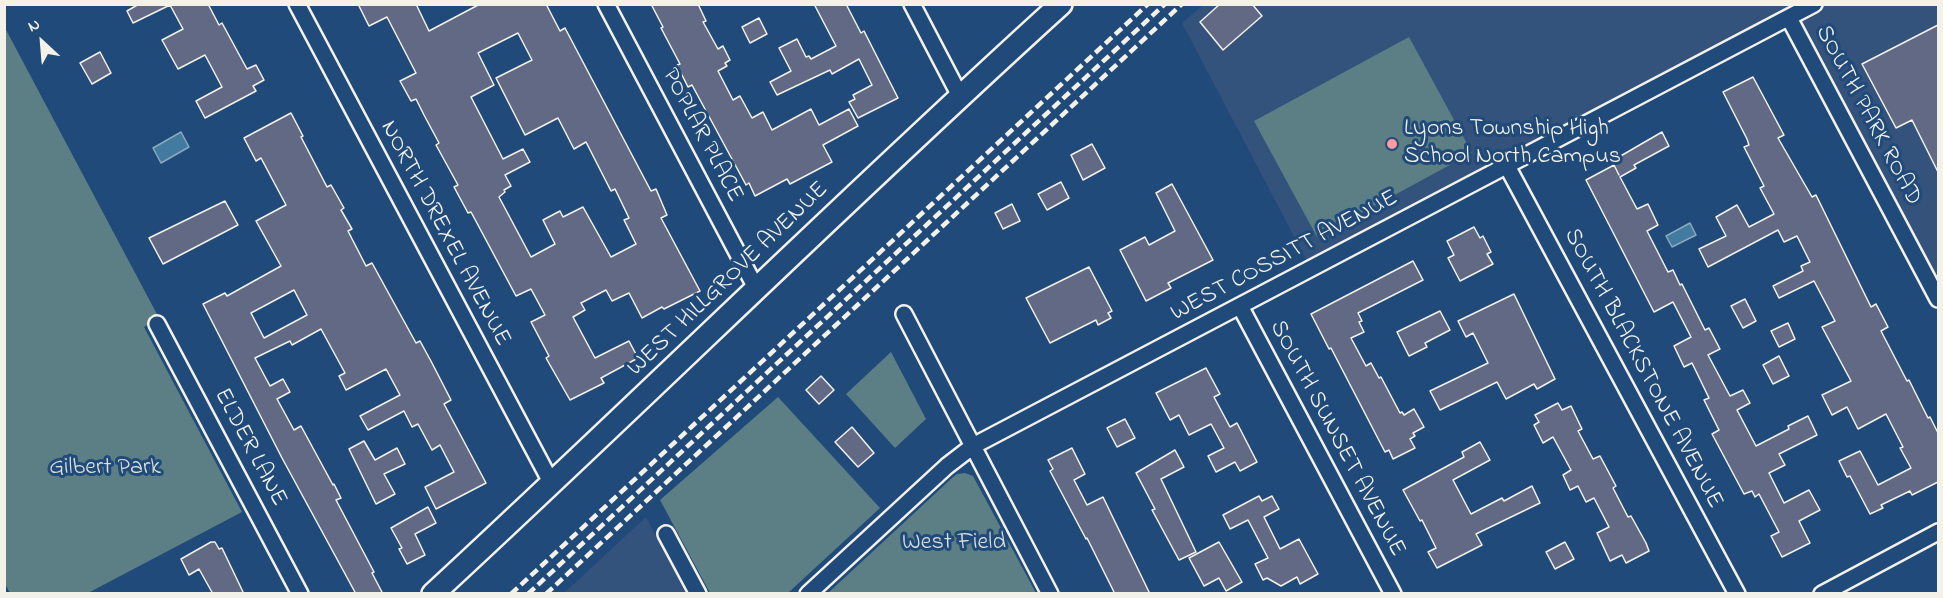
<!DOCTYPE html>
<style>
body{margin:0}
#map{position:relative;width:1943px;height:598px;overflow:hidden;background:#1f4a7a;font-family:"Indie Flower",sans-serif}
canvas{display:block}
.frame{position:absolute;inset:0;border:6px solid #f4f1e8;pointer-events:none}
.north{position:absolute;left:12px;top:12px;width:60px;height:60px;-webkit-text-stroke:4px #1f4a7a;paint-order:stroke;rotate:334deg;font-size:16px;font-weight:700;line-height:24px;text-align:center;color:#f4f1e8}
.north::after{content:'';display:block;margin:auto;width:21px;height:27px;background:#f4f1e8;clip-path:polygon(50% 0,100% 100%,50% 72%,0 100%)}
</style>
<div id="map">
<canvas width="1943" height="598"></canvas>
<div class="frame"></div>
<div class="north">N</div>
</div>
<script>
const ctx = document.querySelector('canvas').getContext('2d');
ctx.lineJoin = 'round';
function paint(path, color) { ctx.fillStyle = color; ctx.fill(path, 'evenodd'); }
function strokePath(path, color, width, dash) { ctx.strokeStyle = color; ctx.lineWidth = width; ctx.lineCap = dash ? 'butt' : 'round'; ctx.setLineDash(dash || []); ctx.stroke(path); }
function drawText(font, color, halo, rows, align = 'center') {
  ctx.font = font + ' "Indie Flower",sans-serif'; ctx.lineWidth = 6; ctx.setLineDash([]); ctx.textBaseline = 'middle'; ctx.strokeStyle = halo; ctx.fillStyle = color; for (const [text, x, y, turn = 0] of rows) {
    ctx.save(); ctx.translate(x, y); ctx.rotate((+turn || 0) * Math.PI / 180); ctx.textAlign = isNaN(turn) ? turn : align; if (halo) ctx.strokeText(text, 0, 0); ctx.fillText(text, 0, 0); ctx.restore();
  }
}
paint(new Path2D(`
 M1204,4L1938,5V287L1790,12L1309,265L1182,23Z
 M646,517L686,593H564Z`), '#33537d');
paint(new Path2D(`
 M4,26L159,318L144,327L242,512L88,593H10L5,584Z
 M1409,37L1472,153L1317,237L1254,121Z
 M891,352L926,419L895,448L846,394Z
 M778,397L880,508L788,593H710L660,500Z
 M965,473L973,476L1036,593H828L952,478L957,474Z`), '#5b7f84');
const water = new Path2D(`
 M181,132L189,147L161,163L153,148Z
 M1690,223L1696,235L1672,247L1666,236Z`);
paint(water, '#437a9f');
strokePath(water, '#8aaabc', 1.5);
const building = new Path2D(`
 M139,4H208L219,25L222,23L247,69L256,65L264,80L253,86L256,91L205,118L196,101L222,87L205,55L178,69L162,40L183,29L170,5L133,23L127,11Z
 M358,4H416L429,31L480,4H546L560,31L565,28L651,191L656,189L667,215L661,218L700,291L664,309L662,307L642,318L629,293L612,301L606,290L581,303L585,310L573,317L595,358L629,341L638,358L601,378L604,383L570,400L546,358L549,356L531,322L545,315L531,289L516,296L471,212L468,213L454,187L458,185L436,145L439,143L424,115L416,99L411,101L400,81L416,73L387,17L369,26ZM518,33L532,60L496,78L525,135L558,118L574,149L586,142L611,191L615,189L629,218L624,220L636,244L611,257L583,207L563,217L560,211L543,220L555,244L531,257L499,197L505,192L504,190L511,186L505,175L530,162L523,149L503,159L471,97L494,85L478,53Z
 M651,4H698L706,21L703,22L718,49L723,46L730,60L725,63L727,66L718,71L733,100L740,96L752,118L763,112L772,130L811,109L819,125L849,109L858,126L823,145L832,162L790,184L787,179L755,196L749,183L746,185L692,85L688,87L677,65L680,64L661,28L663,27Z
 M814,4H846L861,33L864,31L898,98L858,118L849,102L855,99L853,95L872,85L859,59L832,74L830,70L777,95L770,82L791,71L779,48L797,39L806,57L809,56L811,59L836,46Z
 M1220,4H1252L1262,16L1223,50L1200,22Z
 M759,18L767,34L750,43L742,27Z
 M1938,25V172L1912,120L1896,128L1862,64Z
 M100,52L111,73L92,84L80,63Z
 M1753,77L1784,135L1778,138L1812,197L1816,195L1871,307L1876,304L1888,327L1881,331L1907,381L1909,380L1928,418L1930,417L1938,433V482L1912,495L1910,491L1881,505L1883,508L1870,514L1850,476L1847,477L1839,461L1860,451L1878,485L1911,468L1900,448L1903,447L1886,414L1858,429L1847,407L1832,415L1822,395L1851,381L1822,327L1835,321L1814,281L1779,298L1773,286L1803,271L1801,266L1810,262L1797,236L1784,242L1778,230L1708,267L1699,249L1726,236L1716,217L1737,205L1749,227L1774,214L1760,188L1764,186L1744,147L1749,145L1747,139L1723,92Z
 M291,113L303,136L301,137L327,187L331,185L344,208L341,210L352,229L348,231L366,266L372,263L416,343L420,341L432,363L451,400L444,404L486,483L436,509L425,487L454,472L440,445L432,450L418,424L412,427L404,411L368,430L360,416L400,395L386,369L346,390L339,376L345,373L321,329L292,345L290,341L255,358L270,386L283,379L290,392L277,399L294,430L301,426L333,485L334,484L341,498L336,500L374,572L372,573L383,594H356L282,458L203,304L225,293L227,296L281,266L256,221L286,205L261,158L256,161L244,138ZM294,290L307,315L264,338L251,313Z
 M1662,132L1669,146L1634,165L1636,168L1620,177L1637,209L1648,204L1658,225L1647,231L1668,272L1673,270L1680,285L1682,284L1705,330L1709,328L1720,349L1708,355L1730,396L1743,390L1750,403L1737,410L1756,446L1789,429L1788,426L1808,416L1817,435L1779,454L1785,465L1769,473L1784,503L1809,490L1820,510L1799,521L1810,543L1782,557L1771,536L1779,532L1759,494L1755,497L1752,491L1744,494L1712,434L1719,430L1704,400L1709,398L1692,363L1684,367L1674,346L1691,337L1673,302L1654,312L1586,180L1614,165L1619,175L1612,161Z
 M1092,144L1105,168L1083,180L1071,155Z
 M1061,182L1069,198L1047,210L1038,194Z
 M1172,184L1213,260L1168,283L1171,288L1146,301L1120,250L1145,237L1149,245L1175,231L1156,193Z
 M225,201L238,225L163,264L149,238Z
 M1012,204L1020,221L1003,229L995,213Z
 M1474,227L1480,238L1483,236L1491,252L1487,254L1493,264L1460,281L1448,258L1454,255L1447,241Z
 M1413,261L1423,280L1358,313L1362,321L1359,322L1364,332L1351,338L1366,366L1371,363L1379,378L1381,377L1400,413L1402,412L1404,415L1414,409L1424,427L1413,433L1415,436L1410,439L1415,448L1393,459L1389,450L1385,452L1331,348L1329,349L1311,314Z
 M1089,267L1112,311L1108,313L1111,318L1098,325L1096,320L1050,343L1026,298Z
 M1514,294L1555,379L1537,389L1534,384L1506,399L1497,382L1440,410L1430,391L1488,363L1473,333L1466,337L1458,321Z
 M1745,299L1756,321L1743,328L1731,306Z
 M1440,311L1450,330L1425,343L1427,347L1409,356L1397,332Z
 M1788,323L1795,339L1779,347L1771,331Z
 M1779,356L1789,376L1773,384L1763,365Z
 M1206,368L1220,394L1214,397L1230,427L1237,423L1257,462L1240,471L1235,462L1216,472L1208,456L1224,448L1211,424L1189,435L1179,415L1170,420L1156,393Z
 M821,376L834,390L819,404L806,390Z
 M1558,403L1562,410L1571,406L1582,429L1578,431L1593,459L1600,456L1616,486L1613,488L1628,517L1631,516L1646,543L1649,551L1626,563L1622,555L1610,561L1597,533L1609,527L1594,498L1586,502L1578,486L1570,490L1563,475L1571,470L1553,437L1543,443L1534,425L1539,422L1535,415Z
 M1125,419L1135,438L1117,447L1107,428Z
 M852,427L874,453L858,467L835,442Z
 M364,441L375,460L397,448L405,464L384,474L395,494L376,504L349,449Z
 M1480,442L1490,460L1453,480L1471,514L1502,498L1504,501L1532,486L1540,503L1476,534L1482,545L1437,568L1428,552L1436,548L1422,520L1420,521L1403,490L1464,457L1462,452Z
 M1072,448L1085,474L1074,480L1087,505L1103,497L1150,594H1115L1087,538L1086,539L1050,471L1053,469L1048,460Z
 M1175,450L1184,467L1161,479L1196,552L1179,560L1152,510L1155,509L1136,473Z
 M1259,496L1262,501L1272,496L1279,509L1264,517L1280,549L1299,539L1318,574L1300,584L1297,577L1281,586L1267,578L1263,580L1255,564L1268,558L1248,520L1230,529L1223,515Z
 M428,507L436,523L415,534L425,555L407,564L399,549L402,548L391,528Z
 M211,542H215L219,549L222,548L244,594H213L199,569L189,575L181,559Z
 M1219,542L1242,582L1226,591L1219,578L1204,586L1189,558Z
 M1565,542L1574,559L1555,569L1546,552Z`);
paint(building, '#616985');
strokePath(building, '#f4f1e8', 1.5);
const street = new Path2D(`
 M297,4L552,484
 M606,4L756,288
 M912,4L960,96
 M1789,18L1938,299
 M1507,166L1737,594
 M1240,306L1393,594
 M904,314L1050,594
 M157,324L300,594
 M666,534L698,594
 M808,594L947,466L973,446L1814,4
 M1822,594L1938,532`);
const secondary = new Path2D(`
 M433,594C644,399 848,197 1061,4`);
strokePath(street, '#f4f1e8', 20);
strokePath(secondary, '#f4f1e8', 26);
strokePath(street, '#1f4a7a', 15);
strokePath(secondary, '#1f4a7a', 21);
strokePath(new Path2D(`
 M511,594L1148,4
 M528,594L1165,4
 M546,594L1182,4`), '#f4f1e8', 4.5, [9, 4.5]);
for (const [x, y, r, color] of [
 [1392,144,6,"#ff9aa2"]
]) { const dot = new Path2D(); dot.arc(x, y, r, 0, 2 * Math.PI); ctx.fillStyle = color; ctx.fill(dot); strokePath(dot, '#1f4a7a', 2); }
drawText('24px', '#f4f1e8', '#1f4a7a', [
 ["SOUTH PARK ROAD",1867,116,62],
 ["POPLAR PLACE",701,136,62],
 ["NORTH DREXEL AVENUE",444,234,62],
 ["WEST COSSITT AVENUE",1285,257,-28],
 ["WEST HILLGROVE AVENUE",729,280,-44],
 ["SOUTH BLACKSTONE AVENUE",1642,369,62],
 ["SOUTH SUNSET AVENUE",1336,439,62],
 ["ELDER LANE",249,448,62]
]);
drawText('24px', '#f4f1e8', '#1f4a7a', [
 ["Lyons Township High",1404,130],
 ["School North Campus",1404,158]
], 'left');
drawText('24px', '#dde0d9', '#1f4a7a', [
 ["Gilbert Park",105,469],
 ["West Field",954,544]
]);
</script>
